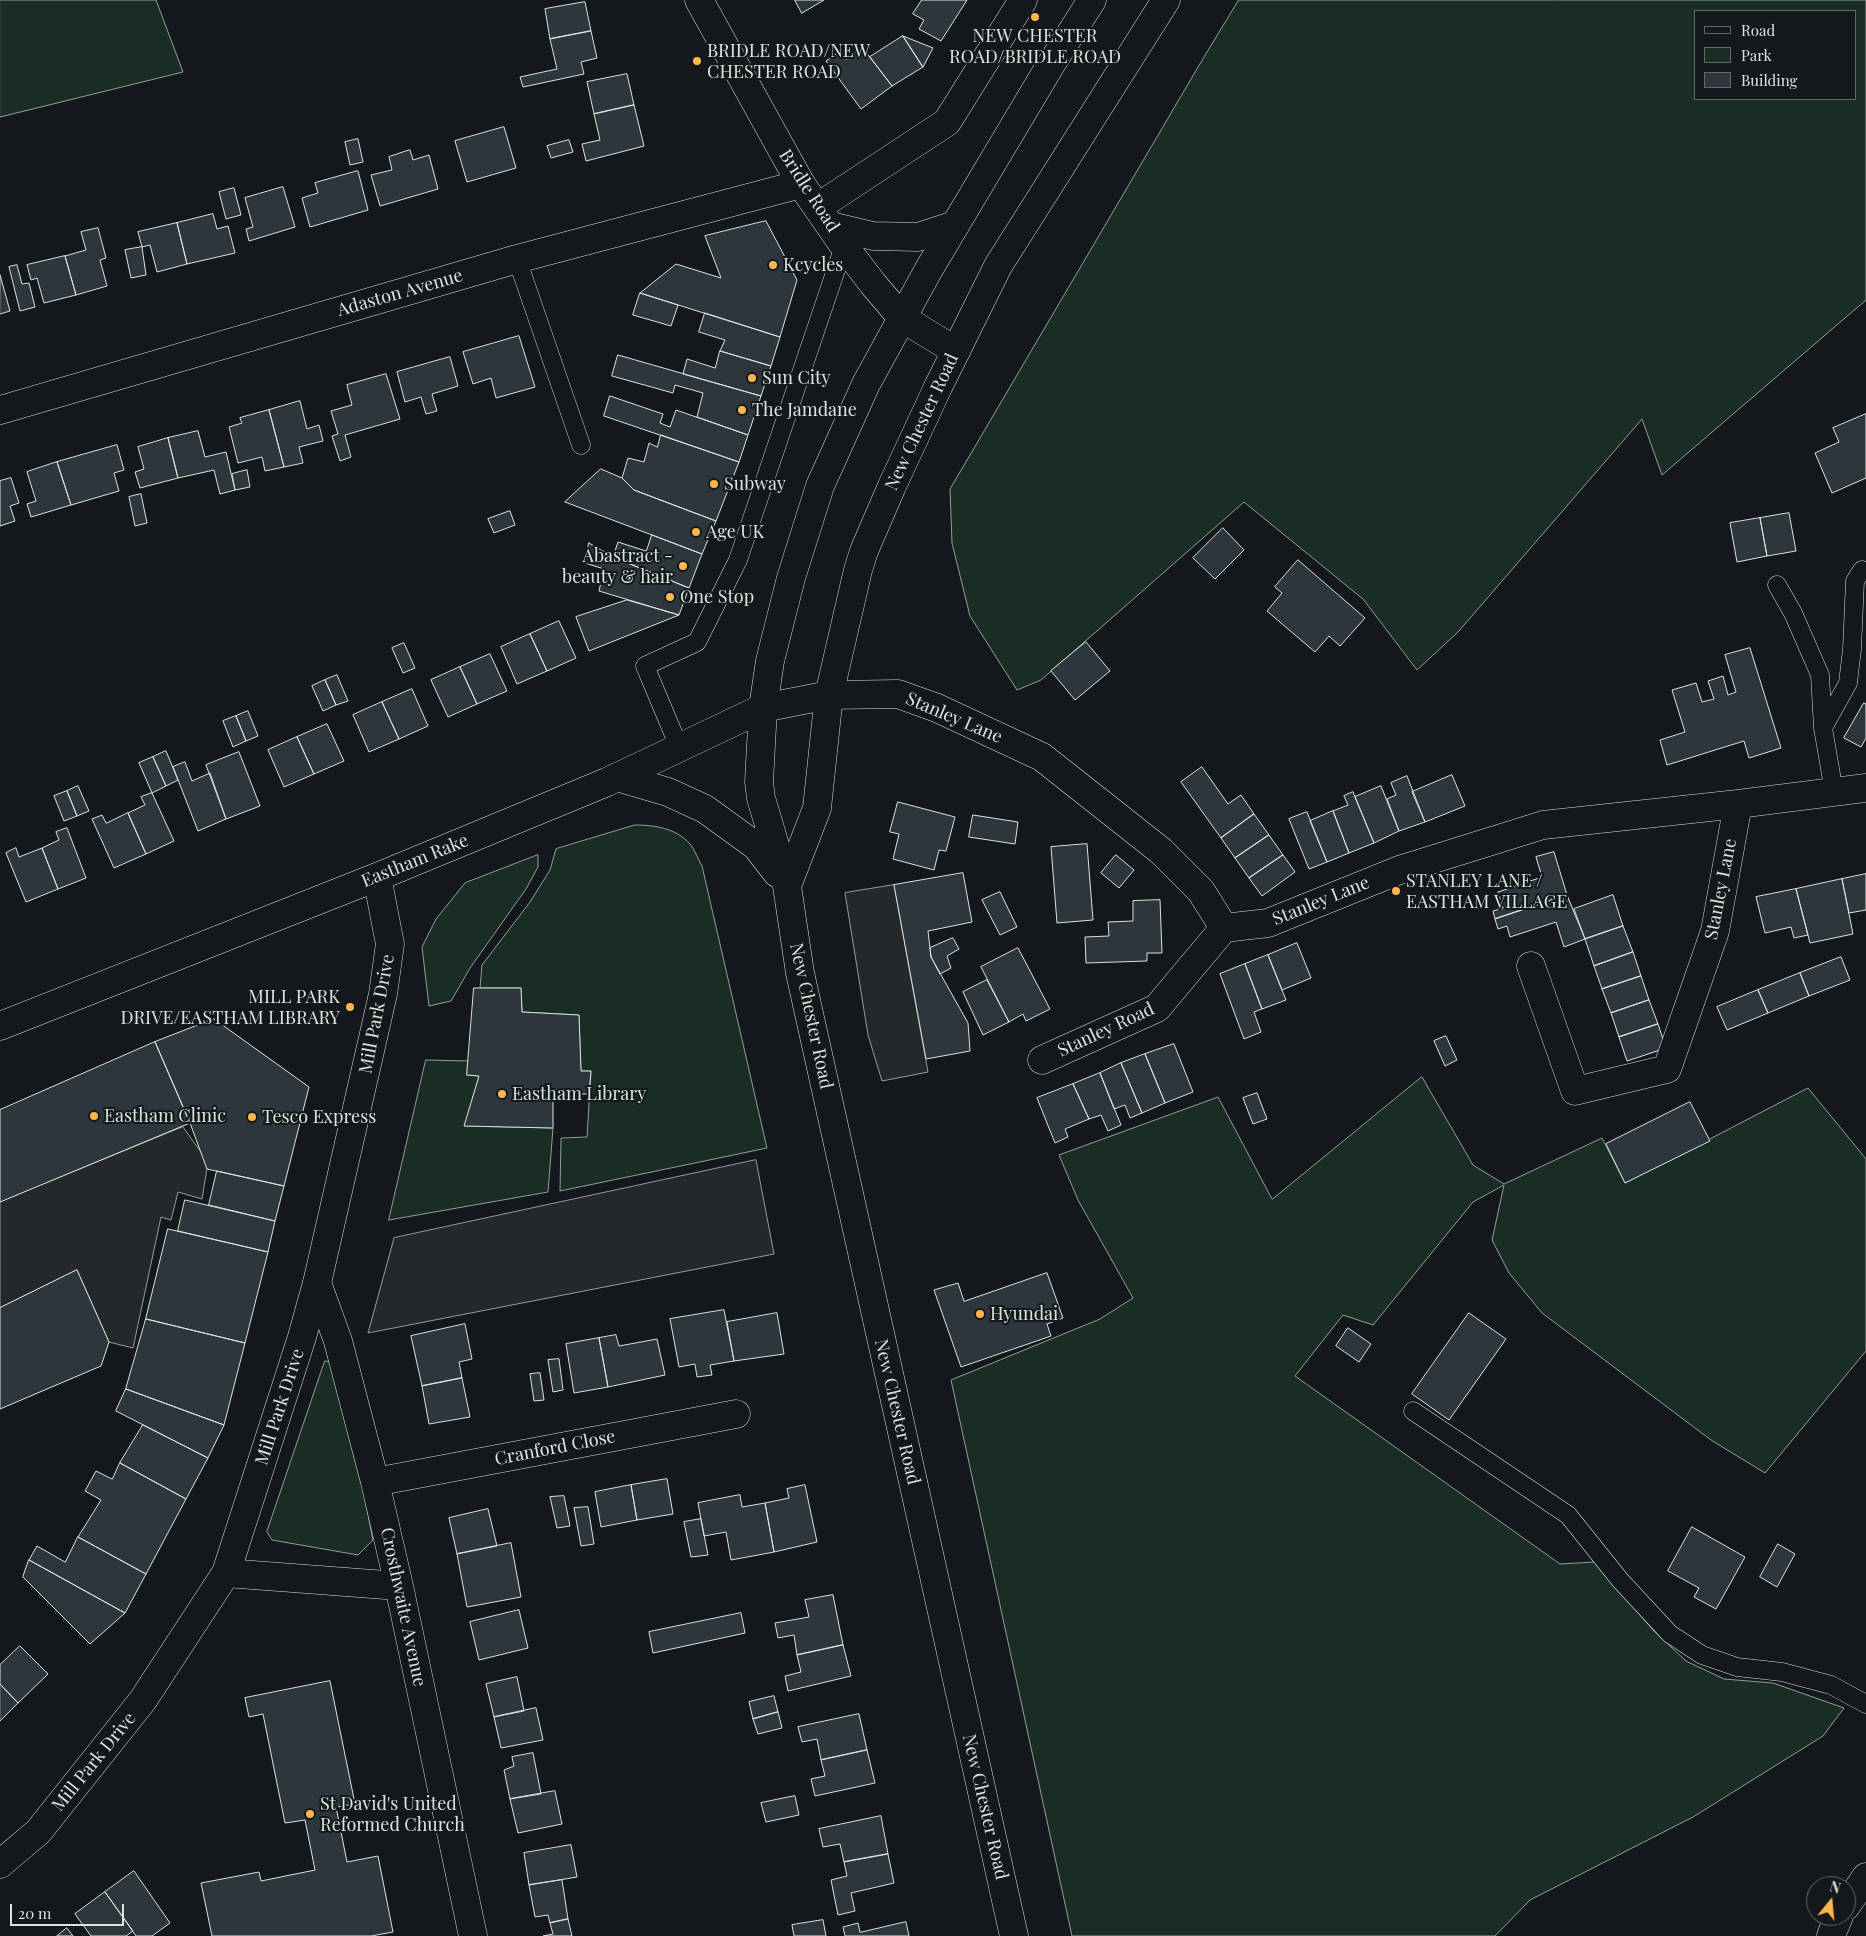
<!DOCTYPE html>
<style>
body{margin:0}
#map{position:relative;width:1866px;height:1936px;overflow:hidden;background:#14181c;font-family:"Playfair Display",serif}
canvas{display:block}
.legend{position:absolute;left:1694px;top:10px;width:162px;height:90px;box-sizing:border-box;background:#14181c;border:1px solid #626a69;margin:0;padding:6px 9px;list-style:none;font-size:15px;color:#d8e6dc}
.legend li{display:flex;align-items:center;gap:10px;height:25px}
.legend b{width:25px;border:1px solid #626a69}
.north{position:absolute;left:1806px;top:1876px;width:50px;height:50px;box-sizing:border-box;background:#14181c;border:1px solid #626a69;border-radius:50%;rotate:17deg;font-size:14px;font-weight:700;line-height:20px;text-align:center;color:#d8e6dc}
.north::after{content:'';display:block;margin:auto;width:18px;height:22px;background:#ffb74d;clip-path:polygon(50% 0,100% 100%,50% 72%,0 100%)}
.scale{position:absolute;left:10px;top:1904px;width:114px;height:22px;box-sizing:border-box;border:2px solid #d8e6dc;border-top:0;padding-left:6px;font-size:15px;line-height:18px;white-space:nowrap;color:#d8e6dc;-webkit-text-stroke:4px #14181c;paint-order:stroke}
</style>
<div id="map">
<canvas width="1866" height="1936"></canvas>
<ul class="legend">
<li><b style="height:6px;background:#14181c"></b>Road</li>
<li><b style="height:14px;background:#1a2d24"></b>Park</li>
<li><b style="height:14px;background:#2c363c"></b>Building</li>
</ul>
<div class="north">N</div>
<div class="scale">20 m</div>
</div>
<script>
const ctx = document.querySelector('canvas').getContext('2d');
ctx.lineJoin = 'round';
function paint(path, color) { ctx.fillStyle = color; ctx.fill(path, 'evenodd'); }
function strokePath(path, color, width, dash) { ctx.strokeStyle = color; ctx.lineWidth = width; ctx.lineCap = dash ? 'butt' : 'round'; ctx.setLineDash(dash || []); ctx.stroke(path); }
function drawText(font, color, halo, rows, align = 'center') {
  ctx.font = font + ' "Playfair Display",serif'; ctx.lineWidth = 4; ctx.setLineDash([]); ctx.textBaseline = 'middle'; ctx.strokeStyle = halo; ctx.fillStyle = color; for (const [text, x, y, turn = 0] of rows) {
    ctx.save(); ctx.translate(x, y); ctx.rotate((+turn || 0) * Math.PI / 180); ctx.textAlign = isNaN(turn) ? turn : align; if (halo) ctx.strokeText(text, 0, 0); ctx.fillText(text, 0, 0); ctx.restore();
  }
}
const green = new Path2D(`
 M0,0H156L183,72L0,117Z
 M1239,0H1866V300L1662,475L1642,419L1458,632L1417,670L1363,599L1244,502L1041,680L1017,690L970,616L952,543L950,489L1204,57ZM1695,11H1855V99H1695Z
 M635,825C654,825 676,828 690,844C695,850 698,859 702,866L767,1148L560,1191L561,1138L587,1137L591,1071H581L579,1015L522,1012L521,988H480L482,965L530,902L550,870L556,849Z
 M538,855V867L526,889L470,968L451,1001L429,1006L422,947L436,919L465,883Z
 M426,1060L469,1061L467,1075L479,1076L465,1126L553,1128L548,1192L389,1220Z
 M1422,1077L1473,1165L1504,1184L1602,1138L1625,1183L1808,1088L1866,1159V1351L1765,1473L1711,1440L1542,1313L1509,1273L1492,1240L1504,1185L1473,1202L1373,1325L1343,1315L1295,1376L1560,1564L1594,1562L1654,1631L1686,1661L1724,1679L1773,1683L1844,1708L1823,1736L1693,1817L1530,1900L1495,1936H1072L951,1380L1100,1319L1133,1298L1078,1200L1059,1155L1218,1097L1272,1199Z
 M325,1361L338,1363L373,1540L358,1555L272,1540L267,1532Z`);
paint(green, '#1a2d24');
strokePath(green, '#939e99', 1);
const parking = new Path2D(`
 M894,885L928,1072L882,1081L868,1035L845,893Z
 M183,1127L208,1162L202,1199L178,1192L171,1220L161,1217L133,1348L109,1342L77,1270L0,1308V1202Z
 M756,1160L774,1254L368,1333L394,1238Z`);
paint(parking, '#24282b');
strokePath(parking, '#939e99', 1);
const building = new Path2D(`
 M795,0H824L802,13Z
 M922,0H967L941,41L919,29L924,20L913,14Z
 M585,2L591,31L550,39L545,9Z
 M591,31L597,58L581,62L584,74L523,87L520,77L557,69L550,39Z
 M903,36L933,48L923,67Z
 M903,36L923,67L892,86L870,57Z
 M862,47L892,86L861,109L826,61L840,51L846,59Z
 M627,74L634,105L594,114L587,82Z
 M634,105L644,146L586,161L582,144L600,140L594,114Z
 M504,127L516,168L467,182L455,141Z
 M358,139L363,162L350,165L345,142Z
 M569,140L573,152L551,158L547,146Z
 M410,150L413,160L429,155L438,189L380,206L371,175L392,170L389,157Z
 M358,171L368,210L310,227L302,198L318,193L315,183Z
 M283,187L295,227L249,241L246,229L253,227L245,198Z
 M234,188L241,215L226,219L219,192Z
 M213,214L217,229L228,226L235,253L187,264L177,223Z
 M766,221L797,280L780,337L640,293L676,264L721,278L705,236Z
 M177,223L187,264L157,272L150,245L142,247L138,232Z
 M98,228L106,258L100,260L107,286L76,295L65,256L86,250L81,232Z
 M142,247L146,275L131,278L125,250Z
 M65,256L76,295L44,303L37,278L31,280L27,265Z
 M17,265L22,284L29,283L35,307L20,311L9,267Z
 M0,275L10,311L0,314Z
 M640,293L678,305L671,326L633,315Z
 M705,313L780,337L771,366L720,351L725,340L699,332Z
 M519,336L535,387L496,398L491,378L473,384L463,352Z
 M720,351L771,366L761,396L683,374L687,359L715,368Z
 M618,355L761,396L748,435L697,417L703,393L675,385L673,393L612,376Z
 M450,357L458,386L432,394L437,411L426,414L421,397L405,402L397,372Z
 M386,374L400,419L345,435L351,457L340,461L332,436L338,434L331,411L352,405L347,385Z
 M610,396L663,414L660,423L670,427L676,410L748,435L739,462L604,416Z
 M300,401L307,429L319,425L323,441L299,447L303,463L284,467L269,410Z
 M269,410L284,467L265,471L262,457L238,463L229,427L242,423L240,418Z
 M1866,414V478L1832,493L1815,453L1839,442L1833,428Z
 M198,431L205,457L226,452L235,490L220,494L214,470L178,478L168,438Z
 M661,435L739,462L716,521L634,490L622,478L628,458L644,462L649,443L657,447Z
 M168,438L178,478L140,488L135,472L144,469L138,447Z
 M117,445L124,470L114,473L119,491L71,505L57,462Z
 M57,462L71,505L31,517L27,504L36,501L27,472Z
 M601,469L622,478L634,490L716,521L702,554L565,502Z
 M247,470L250,487L235,490L232,474Z
 M11,478L19,503L10,506L15,521L0,526V481Z
 M141,494L147,523L135,526L129,497Z
 M510,511L515,525L494,533L488,519Z
 M1789,513L1796,551L1767,556L1760,518Z
 M1760,518L1767,556L1737,562L1730,523Z
 M1223,528L1244,550L1215,579L1193,558Z
 M652,535L702,554L689,588L613,557L618,542L646,551Z
 M589,543L613,557L689,588L679,615L599,591L604,569L585,563Z
 M1298,560L1365,618L1340,646L1329,636L1315,652L1267,611L1282,593L1275,587Z
 M627,600L679,615L589,651L576,617Z
 M559,621L576,658L547,671L530,634Z
 M530,634L547,671L517,684L501,647Z
 M1086,642L1110,671L1075,700L1051,671Z
 M404,643L415,668L403,673L392,648Z
 M1750,648L1781,748L1749,758L1744,741L1667,765L1660,740L1685,732L1672,690L1696,683L1702,702L1714,699L1708,681L1723,676L1728,695L1736,692L1725,655Z
 M490,654L507,691L477,704L460,667Z
 M460,667L477,704L448,717L431,680Z
 M337,675L348,701L336,705L325,680Z
 M325,680L336,705L323,711L312,686Z
 M412,689L428,726L399,739L382,702Z
 M382,702L399,739L369,752L353,715Z
 M1864,703L1866,704V738L1861,747L1844,738Z
 M248,711L258,736L246,741L236,716Z
 M236,716L246,741L233,747L223,721Z
 M327,724L344,761L314,774L297,737Z
 M297,737L314,774L284,787L268,750Z
 M166,751L178,780L166,786L153,757Z
 M239,752L260,806L226,819L206,765Z
 M153,757L166,786L152,793L139,763Z
 M185,762L192,781L210,773L226,819L198,831L173,767Z
 M1202,767L1228,804L1241,795L1254,814L1221,838L1181,782Z
 M1452,775L1465,806L1425,822L1412,792Z
 M1407,776L1425,822L1399,831L1387,799L1396,795L1391,783Z
 M78,786L89,811L77,816L67,791Z
 M1381,786L1399,831L1374,843L1355,797Z
 M67,791L77,816L64,821L54,796Z
 M1353,792L1374,843L1349,853L1333,811L1348,805L1344,796Z
 M152,793L174,841L146,854L128,813L145,805L141,797Z
 M898,802L955,817L946,851L939,850L934,870L893,859L899,834L890,832Z
 M1333,811L1349,853L1327,862L1310,821Z
 M1307,812L1327,862L1309,869L1289,819Z
 M128,813L146,854L114,868L92,819L102,815L106,823Z
 M1254,814L1269,835L1235,858L1221,838Z
 M973,815L1018,822L1015,844L969,837Z
 M67,828L86,878L58,889L42,848L59,840L56,832Z
 M1269,835L1283,855L1249,878L1235,858Z
 M1087,844L1093,920L1057,923L1051,847Z
 M16,848L19,857L42,848L58,889L26,902L6,853Z
 M1554,852L1567,895L1495,919L1493,911L1503,908L1498,892L1542,877L1536,857Z
 M1116,855L1134,870L1119,888L1101,873Z
 M1283,855L1295,872L1262,896L1249,878Z
 M963,873L972,922L928,931L931,957L968,1023L970,1051L926,1059L894,885Z
 M1866,874V910L1849,913L1842,879Z
 M1842,879L1853,934L1810,943L1796,889Z
 M1796,889L1808,935L1794,938L1791,927L1765,933L1756,897Z
 M1000,892L1017,927L1000,935L982,900Z
 M1567,895L1585,939L1564,947L1556,922L1510,937L1507,926L1498,929L1495,919Z
 M1613,895L1623,926L1585,939L1574,909Z
 M1160,900L1162,953H1147V961L1086,963L1085,937L1109,936L1108,922L1133,921V901Z
 M1623,926L1633,952L1594,966L1585,939Z
 M953,938L959,949L947,956L951,968L940,974L931,957L930,948Z
 M1297,943L1311,978L1282,990L1268,955Z
 M1018,948L1050,1009L1026,1021L1023,1014L1009,1022L981,967Z
 M1633,952L1641,976L1602,989L1594,966Z
 M1268,955L1286,1000L1262,1009L1245,964Z
 M1841,957L1850,980L1809,996L1800,973Z
 M1245,964L1262,1009L1254,1012L1261,1032L1244,1039L1220,974Z
 M1800,973L1809,996L1768,1013L1758,990Z
 M1641,976L1649,1000L1611,1013L1602,989Z
 M987,980L1009,1022L983,1035L963,992Z
 M474,988H521L522,1012L579,1015L581,1071H591L589,1094H553V1128L464,1126L479,1076L467,1075Z
 M1758,990L1768,1013L1727,1030L1717,1007Z
 M1649,1000L1658,1024L1619,1037L1611,1013Z
 M214,1019L309,1087L284,1186L207,1169L190,1123L155,1042Z
 M1658,1024L1666,1048L1627,1061L1619,1037Z
 M1446,1036L1457,1060L1445,1066L1434,1041Z
 M155,1042L190,1123L0,1202V1110Z
 M1174,1044L1193,1092L1165,1103L1145,1054Z
 M1145,1054L1165,1103L1142,1113L1121,1063Z
 M1121,1063L1142,1113L1130,1118L1125,1105L1114,1109L1100,1073Z
 M1100,1073L1121,1125L1108,1131L1101,1115L1089,1119L1073,1084Z
 M1073,1084L1089,1119L1065,1129L1068,1137L1055,1143L1037,1098Z
 M1257,1093L1267,1119L1253,1124L1243,1098Z
 M1690,1102L1710,1141L1625,1183L1606,1144Z
 M217,1171L284,1186L275,1221L209,1205Z
 M185,1200L275,1221L268,1252L178,1231Z
 M168,1229L268,1252L245,1343L146,1319Z
 M77,1270L109,1342L101,1366L0,1409V1308Z
 M1047,1273L1063,1318L1047,1324L1051,1336L961,1367L934,1290L958,1283L964,1301Z
 M724,1310L734,1361L710,1365L712,1375L697,1377L695,1364L679,1367L670,1319Z
 M777,1313L784,1354L734,1361L727,1322Z
 M1469,1313L1506,1339L1449,1420L1412,1394Z
 M146,1319L245,1343L224,1425L126,1389Z
 M465,1324L472,1359L459,1362L462,1378L422,1386L411,1336Z
 M1348,1328L1371,1344L1359,1362L1336,1346Z
 M616,1335L619,1346L657,1339L665,1375L608,1387L599,1338Z
 M599,1338L608,1387L574,1393L566,1344Z
 M559,1359L563,1390L553,1392L548,1360Z
 M540,1373L544,1400L534,1401L530,1374Z
 M462,1378L470,1417L429,1424L422,1386Z
 M126,1389L224,1425L208,1458L116,1411Z
 M143,1425L208,1458L186,1499L120,1463Z
 M120,1463L186,1499L146,1574L78,1537L101,1500L85,1491L96,1471L112,1479Z
 M667,1479L673,1514L637,1520L631,1485Z
 M631,1485L637,1520L601,1527L595,1492Z
 M805,1485L817,1542L774,1552L765,1503L789,1498L787,1489Z
 M740,1495L742,1507L765,1503L774,1552L731,1560L726,1532L704,1536L698,1503Z
 M564,1496L570,1526L557,1528L550,1497Z
 M588,1507L594,1544L581,1546L574,1508Z
 M488,1509L497,1546L457,1554L449,1518Z
 M701,1519L708,1555L691,1557L684,1522Z
 M1692,1527L1745,1557L1716,1609L1694,1597L1699,1588L1668,1571Z
 M78,1537L146,1574L125,1613L29,1560L37,1546L65,1562Z
 M511,1543L521,1597L467,1607L457,1554Z
 M1778,1544L1795,1554L1777,1587L1760,1577Z
 M29,1560L125,1613L90,1644L23,1577Z
 M833,1595L843,1645L797,1655L794,1635L778,1638L775,1623L809,1617L805,1600Z
 M519,1610L528,1648L479,1660L470,1622Z
 M741,1613L745,1633L653,1653L649,1632Z
 M843,1645L851,1676L788,1691L785,1676L801,1672L797,1655Z
 M20,1646L48,1674L18,1703L0,1684V1665Z
 M517,1677L524,1711L494,1717L486,1684Z
 M330,1681L355,1804L336,1807L347,1862L378,1856L393,1932L371,1936H212L201,1883L259,1872L261,1881L315,1870L305,1820L285,1823L263,1714L249,1717L245,1698Z
 M0,1684L18,1703L0,1721Z
 M774,1696L778,1712L753,1719L749,1702Z
 M536,1708L543,1740L501,1748L494,1717Z
 M778,1712L782,1728L758,1734L753,1719Z
 M859,1714L867,1750L821,1760L817,1739L802,1742L798,1727Z
 M867,1750L875,1783L815,1796L811,1779L825,1776L821,1760Z
 M533,1753L541,1794L510,1799L504,1770L514,1766L512,1757Z
 M555,1791L562,1824L518,1833L510,1799Z
 M795,1796L799,1815L766,1822L761,1803Z
 M881,1816L888,1854L844,1862L840,1844L823,1847L819,1829Z
 M571,1845L577,1877L529,1885L524,1853Z
 M888,1854L894,1883L851,1893L855,1911L838,1915L831,1880L847,1876L844,1862Z
 M134,1871L170,1923L152,1936H136L105,1892Z
 M562,1880L568,1919L550,1923L548,1915L535,1917L529,1885Z
 M105,1892L133,1931L126,1936H91L75,1914Z
 M568,1919L572,1936H543L553,1934L550,1923Z
 M823,1920L826,1936H794L792,1925Z
 M906,1922L909,1936H845L843,1927L858,1923L860,1932Z
 M67,1928L73,1936H57Z`);
paint(building, '#2c363c');
strokePath(building, '#d8e6dc', 1);
const lane = new Path2D(`
 M517,259L581,445
 M1777,585L1793,613L1820,675L1823,728L1834,792
 M1823,728L1848,683L1852,649L1855,581L1862,570
 M679,747L645,666L697,642L738,560L844,246
 M1413,1411L1568,1515L1620,1580L1670,1634L1702,1655L1737,1667L1782,1672L1831,1685L1866,1704`);
const street = new Path2D(`
 M818,207L947,122L1023,0
 M0,410L517,259L801,184
 M829,695L898,694L937,708L1042,757L1161,851L1201,891L1224,928L1268,923L1402,869L1543,825L1738,804L1866,788
 M1531,966L1575,1091L1667,1069L1715,931L1738,804
 M1042,1060L1157,1008L1224,928
 M317,1283L338,1341L375,1482L399,1586L473,1936
 M375,1482L736,1414
 M226,1573L399,1586`);
const secondary = new Path2D(`
 M699,0L801,184L844,246L873,284L902,318L956,351
 M831,226L873,236L918,237L955,225
 M0,1026L377,877L607,782L763,708L829,695
 M0,1864L38,1832L143,1700L226,1573L302,1337L317,1283L383,994L390,944L377,877
 M1846,1906L1866,1877
 M1831,1936L1839,1916`);
const highway = new Path2D(`
 M617,777L668,792L705,809L756,846L777,873
 M787,886L817,808L829,695L858,570L864,551L892,486L938,387L998,266L1166,0
 M1014,1936L800,973L787,886L761,798L759,782L763,708L770,661L791,578L820,486L866,384L929,269L1050,66L1092,0`);
strokePath(lane, '#d8e6dc', 19);
strokePath(street, '#d8e6dc', 29);
strokePath(secondary, '#d8e6dc', 29);
strokePath(highway, '#d8e6dc', 29);
strokePath(lane, '#14181c', 18);
strokePath(street, '#14181c', 28);
strokePath(secondary, '#14181c', 28);
strokePath(highway, '#14181c', 28);
for (const [x, y, r, color] of [
 [1035,17,5,"#ffb74d"],
 [697,61,5,"#ffb74d"],
 [773,265,5,"#ffb74d"],
 [752,378,5,"#ffb74d"],
 [742,410,5,"#ffb74d"],
 [714,484,5,"#ffb74d"],
 [696,532,5,"#ffb74d"],
 [683,566,5,"#ffb74d"],
 [670,597,5,"#ffb74d"],
 [1396,891,5,"#ffb74d"],
 [350,1007,5,"#ffb74d"],
 [502,1094,5,"#ffb74d"],
 [94,1116,5,"#ffb74d"],
 [252,1117,5,"#ffb74d"],
 [980,1314,5,"#ffb74d"],
 [310,1814,5,"#ffb74d"]
]) { const dot = new Path2D(); dot.arc(x, y, r, 0, 2 * Math.PI); ctx.fillStyle = color; ctx.fill(dot); strokePath(dot, '#14181c', 2); }
drawText('18px', '#d8e6dc', '#14181c', [
 ["NEW CHESTER",1035,36,"center"],
 ["ROAD/BRIDLE ROAD",1035,57,"center"],
 ["BRIDLE ROAD/NEW",707,51],
 ["CHESTER ROAD",707,72],
 ["Kcycles",783,265],
 ["Sun City",762,378],
 ["The Jamdane",752,410],
 ["Subway",724,484],
 ["Age UK",706,532],
 ["Abastract -",673,556,"right"],
 ["beauty & hair",673,577,"right"],
 ["One Stop",680,597],
 ["STANLEY LANE /",1406,881],
 ["EASTHAM VILLAGE",1406,902],
 ["MILL PARK",340,997,"right"],
 ["DRIVE/EASTHAM LIBRARY",340,1018,"right"],
 ["Eastham Library",512,1094],
 ["Eastham Clinic",104,1116],
 ["Tesco Express",262,1117],
 ["Hyundai",990,1314],
 ["St David's United",320,1804],
 ["Reformed Church",320,1825]
], 'left');
drawText('18px', '#d8e6dc', '#14181c', [
 ["Bridle Road",809,191,57],
 ["Adaston Avenue",400,293,-16],
 ["New Chester Road",922,422,-65],
 ["Stanley Lane",954,718,23],
 ["Eastham Rake",415,861,-22],
 ["Stanley Lane",1721,889,-79],
 ["Stanley Lane",1321,901,-22],
 ["Mill Park Drive",377,1014,-79],
 ["New Chester Road",811,1016,78],
 ["Stanley Road",1106,1030,-25],
 ["Mill Park Drive",280,1407,-72],
 ["New Chester Road",897,1412,77],
 ["Cranford Close",555,1448,-11],
 ["Crosthwaite Avenue",403,1607,78],
 ["Mill Park Drive",94,1762,-51],
 ["New Chester Road",985,1807,77]
]);
</script>
